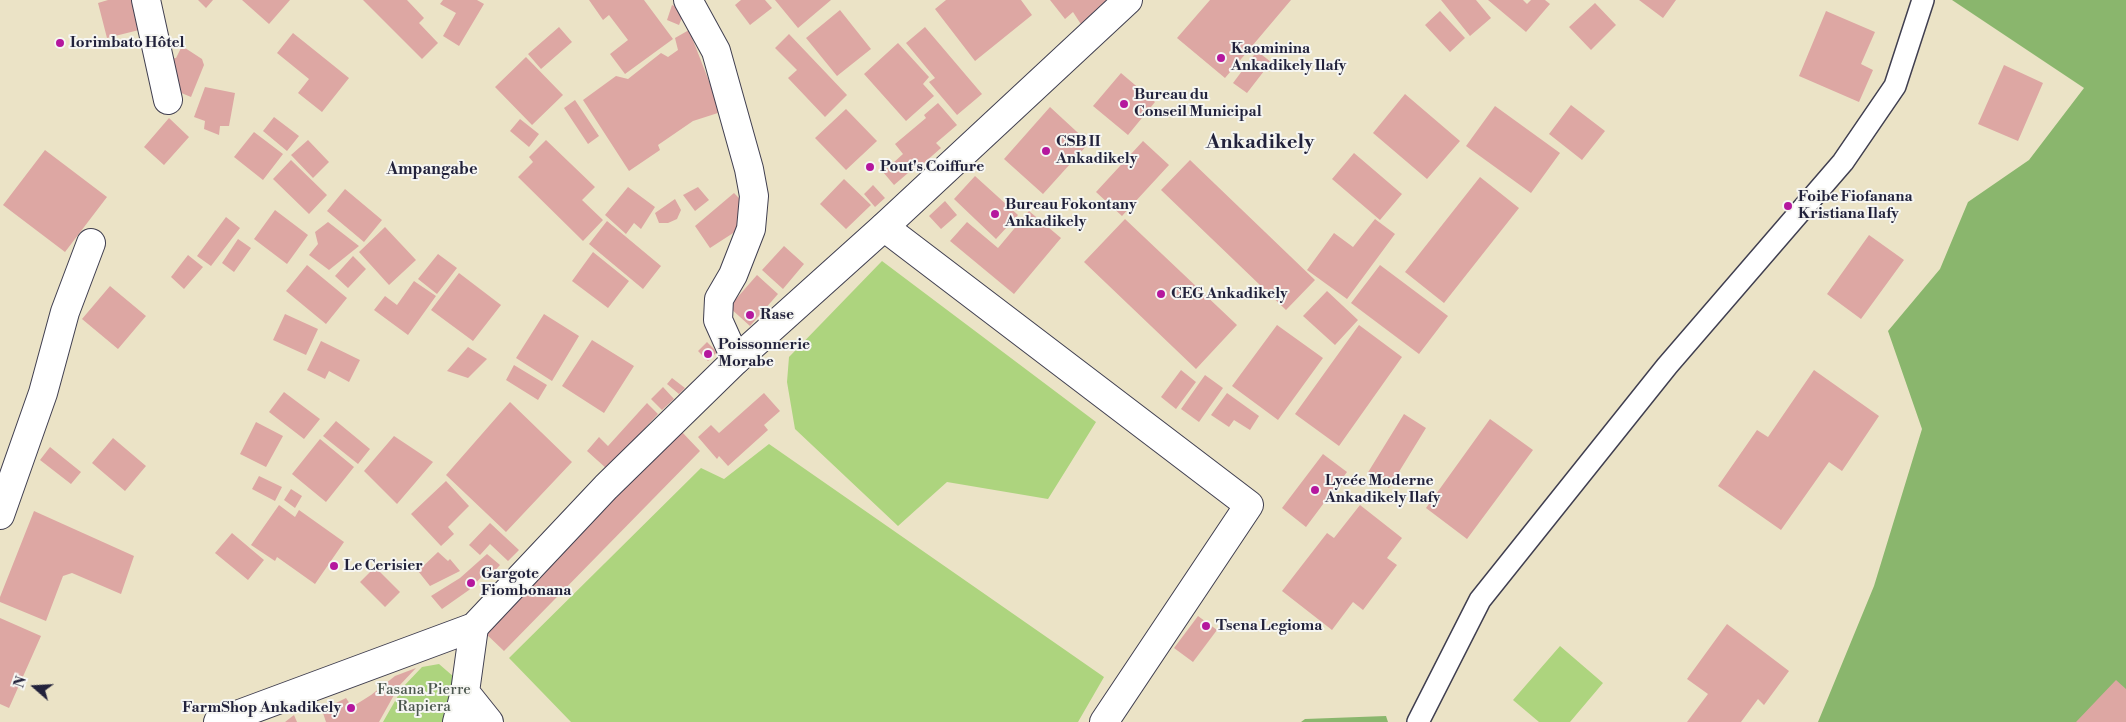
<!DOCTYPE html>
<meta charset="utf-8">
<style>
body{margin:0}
#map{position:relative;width:2126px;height:722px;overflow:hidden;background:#ebe3c6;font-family:"Libre Bodoni",serif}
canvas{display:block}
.north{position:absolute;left:10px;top:662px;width:50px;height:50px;-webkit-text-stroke:4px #f6f6f2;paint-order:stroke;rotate:289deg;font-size:14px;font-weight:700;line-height:20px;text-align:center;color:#22223b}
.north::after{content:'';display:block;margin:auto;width:18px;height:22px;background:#22223b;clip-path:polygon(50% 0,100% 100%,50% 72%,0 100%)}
</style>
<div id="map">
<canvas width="2126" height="722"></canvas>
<div class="north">N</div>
</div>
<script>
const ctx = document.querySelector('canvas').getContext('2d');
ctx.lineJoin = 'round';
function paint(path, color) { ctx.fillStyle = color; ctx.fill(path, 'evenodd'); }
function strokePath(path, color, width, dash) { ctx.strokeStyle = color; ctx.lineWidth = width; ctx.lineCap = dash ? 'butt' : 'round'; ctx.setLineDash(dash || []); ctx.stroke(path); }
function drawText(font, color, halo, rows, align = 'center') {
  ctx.font = font + ' "Libre Bodoni",serif'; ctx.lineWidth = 4; ctx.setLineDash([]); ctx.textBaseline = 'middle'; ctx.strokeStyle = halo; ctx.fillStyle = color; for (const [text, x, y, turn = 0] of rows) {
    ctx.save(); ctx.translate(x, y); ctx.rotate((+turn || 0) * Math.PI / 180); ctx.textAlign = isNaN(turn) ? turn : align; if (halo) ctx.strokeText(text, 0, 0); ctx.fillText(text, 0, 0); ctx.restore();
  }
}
paint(new Path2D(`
 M882,261L1096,422L1048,499L947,482L898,526L795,429L787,382L789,357Z
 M769,444L1104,677L1078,722H571L509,658L701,468L724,479Z
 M1560,646L1603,683L1570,722H1539L1513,700Z
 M439,664L454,677L443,722H383L403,687L422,667Z`), '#add47e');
paint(new Path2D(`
 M1952,0H2126V722H1818L1874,586L1922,429L1888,331L1940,269L1968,202L2029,160L2084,88Z
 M1386,716L1388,722H1301L1305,719Z`), '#8ab66d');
paint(new Path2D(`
 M108,0H136L143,29L107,38L98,3Z
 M198,0H213L206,8Z
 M242,0H290L269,24Z
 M363,0H407L424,18L419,23L438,43L422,59Z
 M443,0H477L484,4L459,46L443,36L456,13L440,4Z
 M589,0H644L673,39L625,74L610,54L628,40L609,15L603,20Z
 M741,0H765L772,8L750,25L735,5Z
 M775,0H831L798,28Z
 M946,0H1021L1032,15L975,61L935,9Z
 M1050,0H1111L1084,29L1073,12L1065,19Z
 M1210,0H1291L1225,78L1177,38Z
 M1441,0H1476L1491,18L1470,36Z
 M1488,0H1523L1527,4L1531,0H1545L1550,4L1526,32Z
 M1639,0H1676L1663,18Z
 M1595,3L1616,25L1591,50L1569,27Z
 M672,5L685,10L679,25L667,20Z
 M840,10L871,49L837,76L806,38Z
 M1440,11L1465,38L1450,52L1425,25Z
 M1826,11L1875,32L1861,64L1873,70L1859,102L1799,76Z
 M559,27L572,42L541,69L528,54Z
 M925,27L982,94L957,115L929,82L935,78L906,43Z
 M689,30L721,112L693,121L658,145L660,150L629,171L583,100L616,76L628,79L661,53L668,57L678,50L675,38Z
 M293,33L349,78L322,112L298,93L309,79L277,53Z
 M789,34L847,95L825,117L788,78L797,70L775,48Z
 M898,43L929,77L923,84L934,96L906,121L864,74Z
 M182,46L202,59L204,65L191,97L179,92L166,59L176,58Z
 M1257,51L1271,62L1247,93L1233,83Z
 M526,57L563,95L532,125L495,87Z
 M2004,65L2043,83L2018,141L1978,124Z
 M1121,73L1155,102L1128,135L1093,106Z
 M205,87L235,93L229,126H220L219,135L204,129L205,121L194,117Z
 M1405,94L1460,141L1427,179L1373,133Z
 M575,100L599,136L588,144L564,108Z
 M938,103L957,125L936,143L941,148L916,170L915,167L894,185L883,172L903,154L895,144L926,118L924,115Z
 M1571,105L1605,131L1582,160L1549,134Z
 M1495,106L1560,153L1531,193L1466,146Z
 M1050,107L1089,143L1043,194L1004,159Z
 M846,109L877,141L846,170L815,138Z
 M274,117L299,136L287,151L263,131Z
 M169,118L189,137L164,165L144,147Z
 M520,119L539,134L529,147L510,131Z
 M254,132L283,154L263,180L234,157Z
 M308,140L329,162L313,178L291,155Z
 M546,140L595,187L582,200L603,220L583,241L518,177L533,162L529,157Z
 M1143,141L1169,165L1122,216L1096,192Z
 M45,150L107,197L65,252L3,205Z
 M1354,153L1402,194L1380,220L1332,179Z
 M291,160L327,195L309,214L273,179Z
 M1190,160L1315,280L1286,310L1161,190Z
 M975,176L1018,215L996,239L954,199Z
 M1480,177L1519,208L1444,303L1405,272Z
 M844,179L871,205L846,229L820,204Z
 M873,185L885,198L875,207L864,194Z
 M628,187L655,207L641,229L634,223L626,234L605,215Z
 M698,187L709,200L695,211L683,195Z
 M345,189L382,220L364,242L327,211Z
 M734,193L741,200L744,226L710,248L695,226Z
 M675,199L681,210L677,219L668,223H659L655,213Z
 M945,201L957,215L941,229L929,216Z
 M275,210L308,235L287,264L254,239Z
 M1029,211L1061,238L1014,294L950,241L967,222L998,248Z
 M226,217L240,228L211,266L197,256Z
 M1125,219L1237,325L1196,369L1084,262Z
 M1375,219L1395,234L1347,299L1307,270L1334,233L1353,247Z
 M607,221L661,266L643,289L589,244Z
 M328,222L359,246L329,270L309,255L318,244L315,232Z
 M385,227L416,260L389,285L359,252Z
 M1869,235L1904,260L1861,319L1827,294Z
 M238,239L251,248L234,272L222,263Z
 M784,246L804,264L783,289L762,270Z
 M593,252L629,281L608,308L572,281Z
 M438,254L457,268L437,294L418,279Z
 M188,255L203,267L184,289L171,277Z
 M353,256L366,269L348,288L335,276Z
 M307,265L347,298L326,324L286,291Z
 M1380,265L1448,316L1419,354L1351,303Z
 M459,273L501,305L473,341L431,310Z
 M757,275L778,294L750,326L729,307Z
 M414,281L436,296L408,335L374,310L385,296L397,305Z
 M110,286L146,316L118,349L82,319Z
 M1327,291L1358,320L1335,345L1303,316Z
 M285,314L318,329L306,355L273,340Z
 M544,314L579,336L552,381L516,358Z
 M1277,325L1323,358L1278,420L1232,386Z
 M1359,325L1402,357L1339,446L1295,414Z
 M592,340L634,366L604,413L562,386Z
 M321,341L360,360L349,382L329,371L325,379L307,370Z
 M707,342L717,352L708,361L698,351Z
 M468,347L487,359L468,378L447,371Z
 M514,365L547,385L538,400L506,380Z
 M1181,370L1196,382L1176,409L1161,397Z
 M1814,370L1879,416L1842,471L1829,462L1781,530L1718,486L1757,430L1768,437Z
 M1205,375L1223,388L1199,422L1181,409Z
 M672,378L685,388L679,394L667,384Z
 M663,387L674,399L662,410L651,399Z
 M284,392L320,419L304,439L269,412Z
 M764,393L780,411L764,425L768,430L728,466L719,456L717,459L698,437L711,425L719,433Z
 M1227,393L1259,416L1250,430L1234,420L1229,427L1211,415Z
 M510,402L572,462L506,532L446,475Z
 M647,403L658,414L607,469L587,451L599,437L608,446Z
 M1404,414L1426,428L1389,488L1367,474Z
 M1490,419L1533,450L1467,539L1426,508Z
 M336,421L370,449L358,464L323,436Z
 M256,422L283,436L266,467L240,454Z
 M681,431L700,451L504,651L483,631Z
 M394,436L433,462L397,504L364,471Z
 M113,438L146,466L125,491L92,463Z
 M320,439L354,467L326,502L292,474Z
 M50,447L81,472L71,484L40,460Z
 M1323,454L1347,472L1306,527L1282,508Z
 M259,476L282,487L275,501L252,489Z
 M446,481L469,506L448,527L454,534L441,546L411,514Z
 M291,489L302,496L295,508L284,500Z
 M279,505L295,517L299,510L344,542L315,584L277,557L275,561L251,545Z
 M1360,505L1402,538L1387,558L1397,565L1363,610L1353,602L1332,630L1282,591L1327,533L1334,538Z
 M34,511L134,556L121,594L72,573L63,576L46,621L0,602V597Z
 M490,523L519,550L508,561L490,544L480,555L469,545Z
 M232,533L264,560L248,580L215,553Z
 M438,552L448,561L450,559L460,571L430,586L418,571Z
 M487,554L500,565L491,575L487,571L469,590L442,609L431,596L460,578Z
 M375,567L400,592L385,607L360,582Z
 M1198,616L1217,630L1193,662L1174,648Z
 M0,618L41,636L9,708L0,704Z
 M1727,624L1789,671L1764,705L1758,699L1741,722H1687L1708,694L1687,679Z
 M416,668L399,686L379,722H326L322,710L346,698L352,707L371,695L395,676Z
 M2116,680L2126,689V722H2076Z
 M294,715L297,722H285Z`), '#dda7a3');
const lane = new Path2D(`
 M1418,722L1480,600L1667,366L1843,162L1895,86L1923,0`);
const street = new Path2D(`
 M146,0L168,100
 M688,0L716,51L749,169L754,196L751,229L733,275L719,299L718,320L736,360
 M884,227L1249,505L1104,722
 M0,515L43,393L65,312L91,243
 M465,692L489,722
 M457,722L465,692L474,627`);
const secondary = new Path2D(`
 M218,722L474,627L606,487L736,360L884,227L1128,0`);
strokePath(lane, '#403f50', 24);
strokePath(street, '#403f50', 30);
strokePath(secondary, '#403f50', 30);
strokePath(lane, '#fff', 21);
strokePath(street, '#fff', 28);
strokePath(secondary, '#fff', 28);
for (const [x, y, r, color] of [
 [60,43,5,"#b5179e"],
 [1221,58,5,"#b5179e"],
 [1124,104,5,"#b5179e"],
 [1046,151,5,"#b5179e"],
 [870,167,5,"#b5179e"],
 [1788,206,5,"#b5179e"],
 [995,214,5,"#b5179e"],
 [1161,294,5,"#b5179e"],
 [750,315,5,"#b5179e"],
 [708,354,5,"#b5179e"],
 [1315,490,5,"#b5179e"],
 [334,566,5,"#b5179e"],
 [471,583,5,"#b5179e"],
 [1206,626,5,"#b5179e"],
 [351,708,5,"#b5179e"]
]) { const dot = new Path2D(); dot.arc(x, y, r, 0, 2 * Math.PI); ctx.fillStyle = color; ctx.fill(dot); strokePath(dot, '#f6f6f2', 2); }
drawText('bold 15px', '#22223b', '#f6f6f2', [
 ["Iorimbato Hôtel",70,43],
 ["Kaominina",1231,49],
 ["Ankadikely Ilafy",1231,66],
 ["Bureau du",1134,95],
 ["Conseil Municipal",1134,112],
 ["CSB II",1056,142],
 ["Ankadikely",1056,159],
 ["Pout's Coiffure",880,167],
 ["Foibe Fiofanana",1798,197],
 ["Kristiana Ilafy",1798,214],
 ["Bureau Fokontany",1005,205],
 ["Ankadikely",1005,222],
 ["CEG Ankadikely",1171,294],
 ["Rase",760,315],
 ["Poissonnerie",718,345],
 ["Morabe",718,362],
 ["Lycée Moderne",1325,481],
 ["Ankadikely Ilafy",1325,498],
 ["Le Cerisier",344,566],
 ["Gargote",481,574],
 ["Fiombonana",481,591],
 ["Tsena Legioma",1216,626],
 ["FarmShop Ankadikely",341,708,"right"]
], 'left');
drawText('15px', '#4c574f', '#f6f6f2', [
 ["Fasana Pierre",424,690],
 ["Rapiera",424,707]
]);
drawText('bold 16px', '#22223b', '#f6f6f2', [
 ["Ampangabe",432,170]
]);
drawText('bold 20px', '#22223b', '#f6f6f2', [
 ["Ankadikely",1260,143]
]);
</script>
